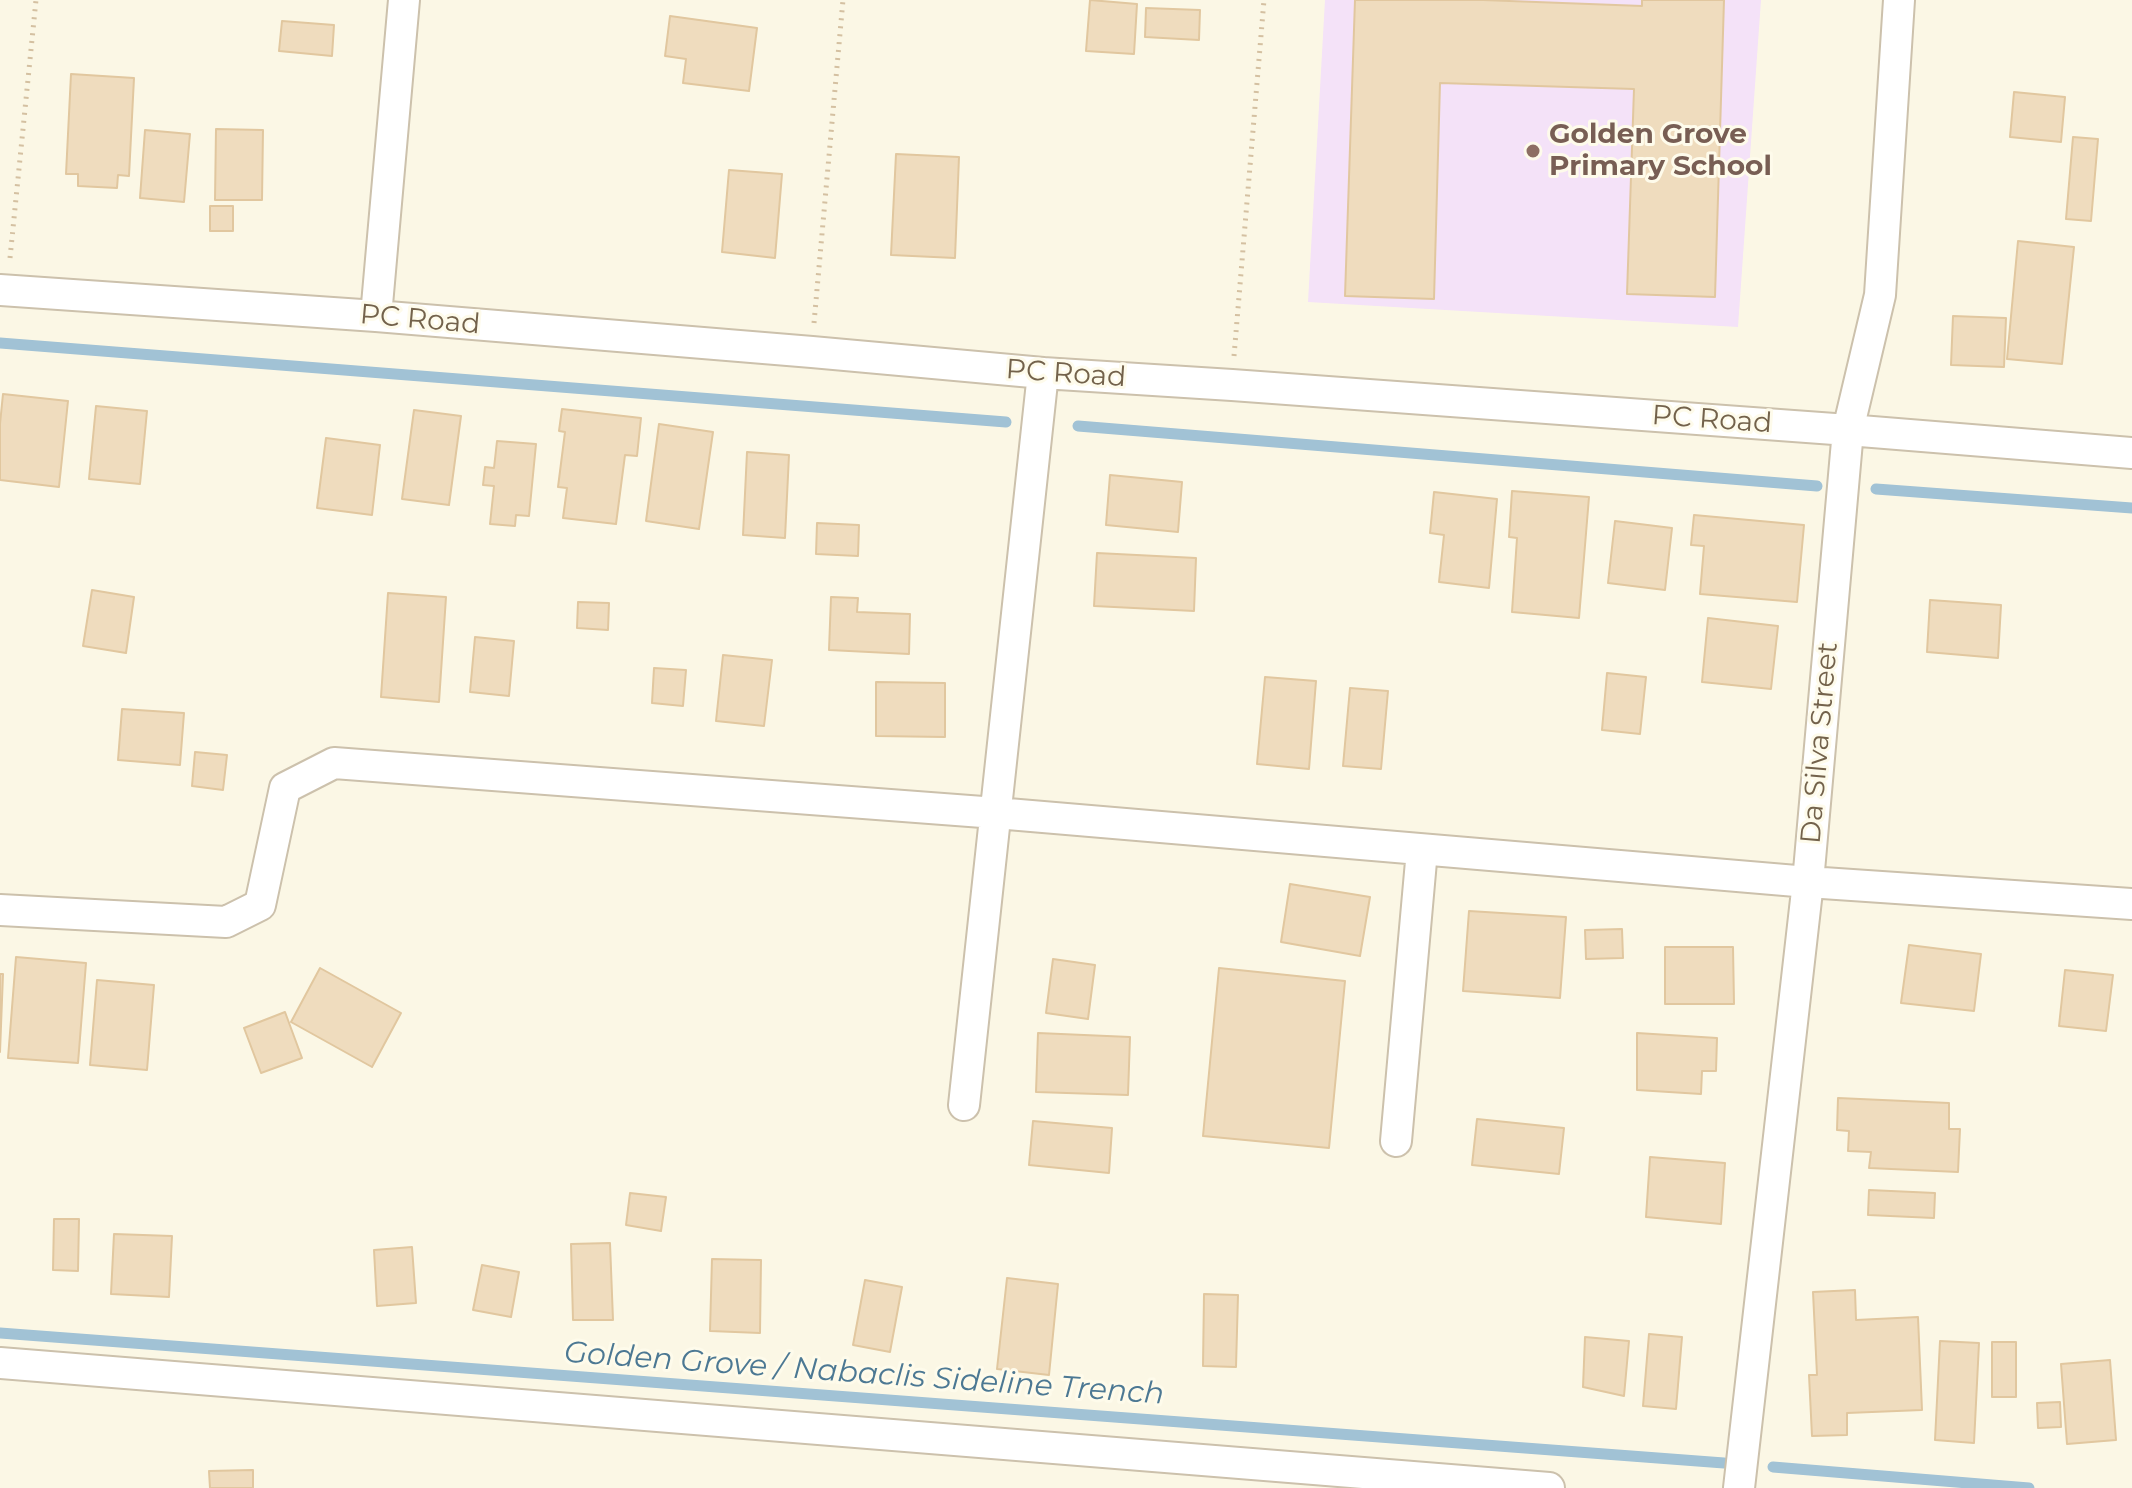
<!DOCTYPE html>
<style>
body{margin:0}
canvas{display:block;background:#fbf7e5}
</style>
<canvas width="2132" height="1488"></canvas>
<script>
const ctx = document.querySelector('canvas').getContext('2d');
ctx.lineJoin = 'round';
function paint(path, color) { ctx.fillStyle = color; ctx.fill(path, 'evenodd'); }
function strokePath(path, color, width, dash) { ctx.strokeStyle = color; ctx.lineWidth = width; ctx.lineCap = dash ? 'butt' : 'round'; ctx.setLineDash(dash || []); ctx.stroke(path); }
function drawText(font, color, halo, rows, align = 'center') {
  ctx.font = font + ' Montserrat,sans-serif'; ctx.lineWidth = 6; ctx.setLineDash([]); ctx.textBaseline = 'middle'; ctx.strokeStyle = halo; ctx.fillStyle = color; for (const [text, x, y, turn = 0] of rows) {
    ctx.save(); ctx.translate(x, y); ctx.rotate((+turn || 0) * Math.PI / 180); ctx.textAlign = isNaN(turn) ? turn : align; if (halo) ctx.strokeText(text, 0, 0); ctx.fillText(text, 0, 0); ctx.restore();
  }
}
paint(new Path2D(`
 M1325,0H1761L1738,327L1308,302Z`), '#f4e2f8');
strokePath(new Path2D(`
 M0,343L1006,422
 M1078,426L1817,486
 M1876,489L2132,508
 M0,1333L1724,1463
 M1773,1467L2029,1488`), '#a1c2d5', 11);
const building = new Path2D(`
 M1090,0L1137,4L1134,54L1086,51Z
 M1355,0H1483L1642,6V0H1724L1715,297L1627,294L1634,89L1440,83L1434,299L1345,296Z
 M1146,8L1200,10L1199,40L1145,37Z
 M670,16L757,28L749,91L683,83L686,59L665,56Z
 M282,21L334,25L332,56L279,51Z
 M71,74L134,78L129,176L118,175L117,188L78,186V174H66Z
 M2014,92L2065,97L2061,142L2010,137Z
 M216,129L263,130L262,200H215Z
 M145,130L190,134L184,202L140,198Z
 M2073,137L2098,139L2091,221L2066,219Z
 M896,154L959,157L955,258L891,255Z
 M729,170L782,174L775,258L722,252Z
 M210,206H233V231H210Z
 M2018,241L2074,247L2062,364L2007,359Z
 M1953,316L2006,318L2004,367L1951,365Z
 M3,394L68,401L59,487L0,480V424Z
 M96,406L147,411L140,484L89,479Z
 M562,409L641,418L637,456L625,455L616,524L563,518L567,488L558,487L565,432L559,431Z
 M414,410L461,416L449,505L402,499Z
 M659,424L713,432L699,529L646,521Z
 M326,438L380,445L372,515L317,508Z
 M497,441L536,444L529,516L516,515L515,526L490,524L494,486L483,485L485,467L494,468Z
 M747,452L789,455L785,538L743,535Z
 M1110,475L1182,482L1178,532L1106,525Z
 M1512,491L1589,497L1579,618L1512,612L1517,538L1509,537Z
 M1434,492L1497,499L1489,588L1439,582L1444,535L1430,533Z
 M1694,515L1804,525L1797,602L1700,594L1704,546L1691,545Z
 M1615,521L1672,528L1665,590L1608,583Z
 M817,523L859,525L858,556L816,554Z
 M1097,553L1196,558L1194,611L1094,606Z
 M92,590L134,597L126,653L83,646Z
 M388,593L446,597L439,702L381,697Z
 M831,597L858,598L857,612L910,614L909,654L829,650Z
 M1930,600L2001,605L1998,658L1927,652Z
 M578,602L609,603L608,630L577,628Z
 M1708,618L1778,626L1771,689L1702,682Z
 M475,637L514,641L509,696L470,692Z
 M723,655L772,660L764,726L716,721Z
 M654,668L686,670L683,706L652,703Z
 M1607,673L1646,677L1640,734L1602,730Z
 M1265,677L1316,681L1309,769L1257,764Z
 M876,682L945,683V737L876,736Z
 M1350,688L1388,691L1381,769L1343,766Z
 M122,709L184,713L180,765L118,760Z
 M195,752L227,755L223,790L192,786Z
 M1290,884L1370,897L1360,956L1281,942Z
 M1469,911L1566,917L1560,998L1463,991Z
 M1622,929L1623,958L1586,959L1585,930Z
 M1909,945L1981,954L1974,1011L1901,1003Z
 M1665,947H1733L1734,1004H1665Z
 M16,957L86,963L78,1063L8,1058Z
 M1053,959L1095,965L1088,1019L1046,1013Z
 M320,968L401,1013L372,1067L291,1022Z
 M1219,968L1345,981L1329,1148L1203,1136Z
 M2065,970L2113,975L2106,1031L2059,1026Z
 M0,974H3L0,1052Z
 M97,980L154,985L147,1070L90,1065Z
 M285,1012L302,1058L261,1073L244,1028Z
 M1038,1033L1130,1037L1128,1095L1036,1092Z
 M1637,1033L1717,1038L1716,1071H1702L1701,1094L1637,1090Z
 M1838,1098L1949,1103V1129H1960L1958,1172L1869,1168L1871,1152L1848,1151L1849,1131L1837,1130Z
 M1477,1119L1564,1128L1559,1174L1472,1165Z
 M1033,1121L1112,1128L1109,1173L1029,1165Z
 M1650,1157L1725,1163L1721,1224L1646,1217Z
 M1869,1190L1935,1193L1934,1218L1868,1215Z
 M630,1193L666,1197L661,1231L626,1225Z
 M54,1219H79L78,1271L53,1270Z
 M114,1234L172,1236L169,1297L111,1294Z
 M610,1243L613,1320H573L571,1244Z
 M412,1247L416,1303L377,1306L374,1250Z
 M712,1259L761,1260L760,1333L710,1331Z
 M482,1265L519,1272L511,1317L473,1310Z
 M1007,1278L1058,1284L1049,1375L997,1369Z
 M865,1280L902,1287L890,1352L853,1345Z
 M1855,1290L1856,1320L1918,1317L1922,1410L1847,1413V1435L1812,1436L1809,1375H1817L1813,1292Z
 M1204,1294L1238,1295L1236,1367L1203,1366Z
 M1649,1334L1682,1337L1676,1409L1643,1406Z
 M1585,1337L1629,1341L1624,1396L1583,1387Z
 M1940,1341L1979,1343L1974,1443L1935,1440Z
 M1992,1342H2016V1397H1992Z
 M2110,1360L2116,1440L2067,1444L2061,1364Z
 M2060,1402L2061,1427L2038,1428L2037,1403Z
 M253,1470V1488H210L209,1471Z`);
paint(building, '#efdcbe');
strokePath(building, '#e1c79f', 2);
const minor = new Path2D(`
 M0,290L376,316L812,352L1043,373L1232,385L1848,430L2132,453
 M376,316L404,0
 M0,910L226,922L260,905L285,788L334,763L996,813L1808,882L2132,904
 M964,1105L1043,373
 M1396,1141L1422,850
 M0,1363L1549,1488
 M1739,1488L1808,882L1848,430L1880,295L1899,0`);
strokePath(minor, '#ccc1ac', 34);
strokePath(new Path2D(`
 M10,258L36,0
 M814,323L843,0
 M1234,356L1264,0`), '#d4c0a1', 5, [2, 6]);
strokePath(minor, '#fff', 30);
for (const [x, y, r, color] of [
 [1533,151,8,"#8d6e63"]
]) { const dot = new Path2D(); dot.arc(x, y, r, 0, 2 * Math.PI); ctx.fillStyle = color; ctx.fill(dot); strokePath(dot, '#fefbeb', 3); }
drawText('bold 28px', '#785e54', '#fefbeb', [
 ["Golden Grove",1549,135],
 ["Primary School",1549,167]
], 'left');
drawText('28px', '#73624b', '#fefbeb', [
 ["PC Road",420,320,5],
 ["PC Road",1066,374,4],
 ["PC Road",1712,420,4],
 ["Da Silva Street",1820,743,-85]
]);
drawText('italic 30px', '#4c7893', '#fefbeb', [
 ["Golden Grove / Nabaclis Sideline Trench",864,1374,4]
]);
</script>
